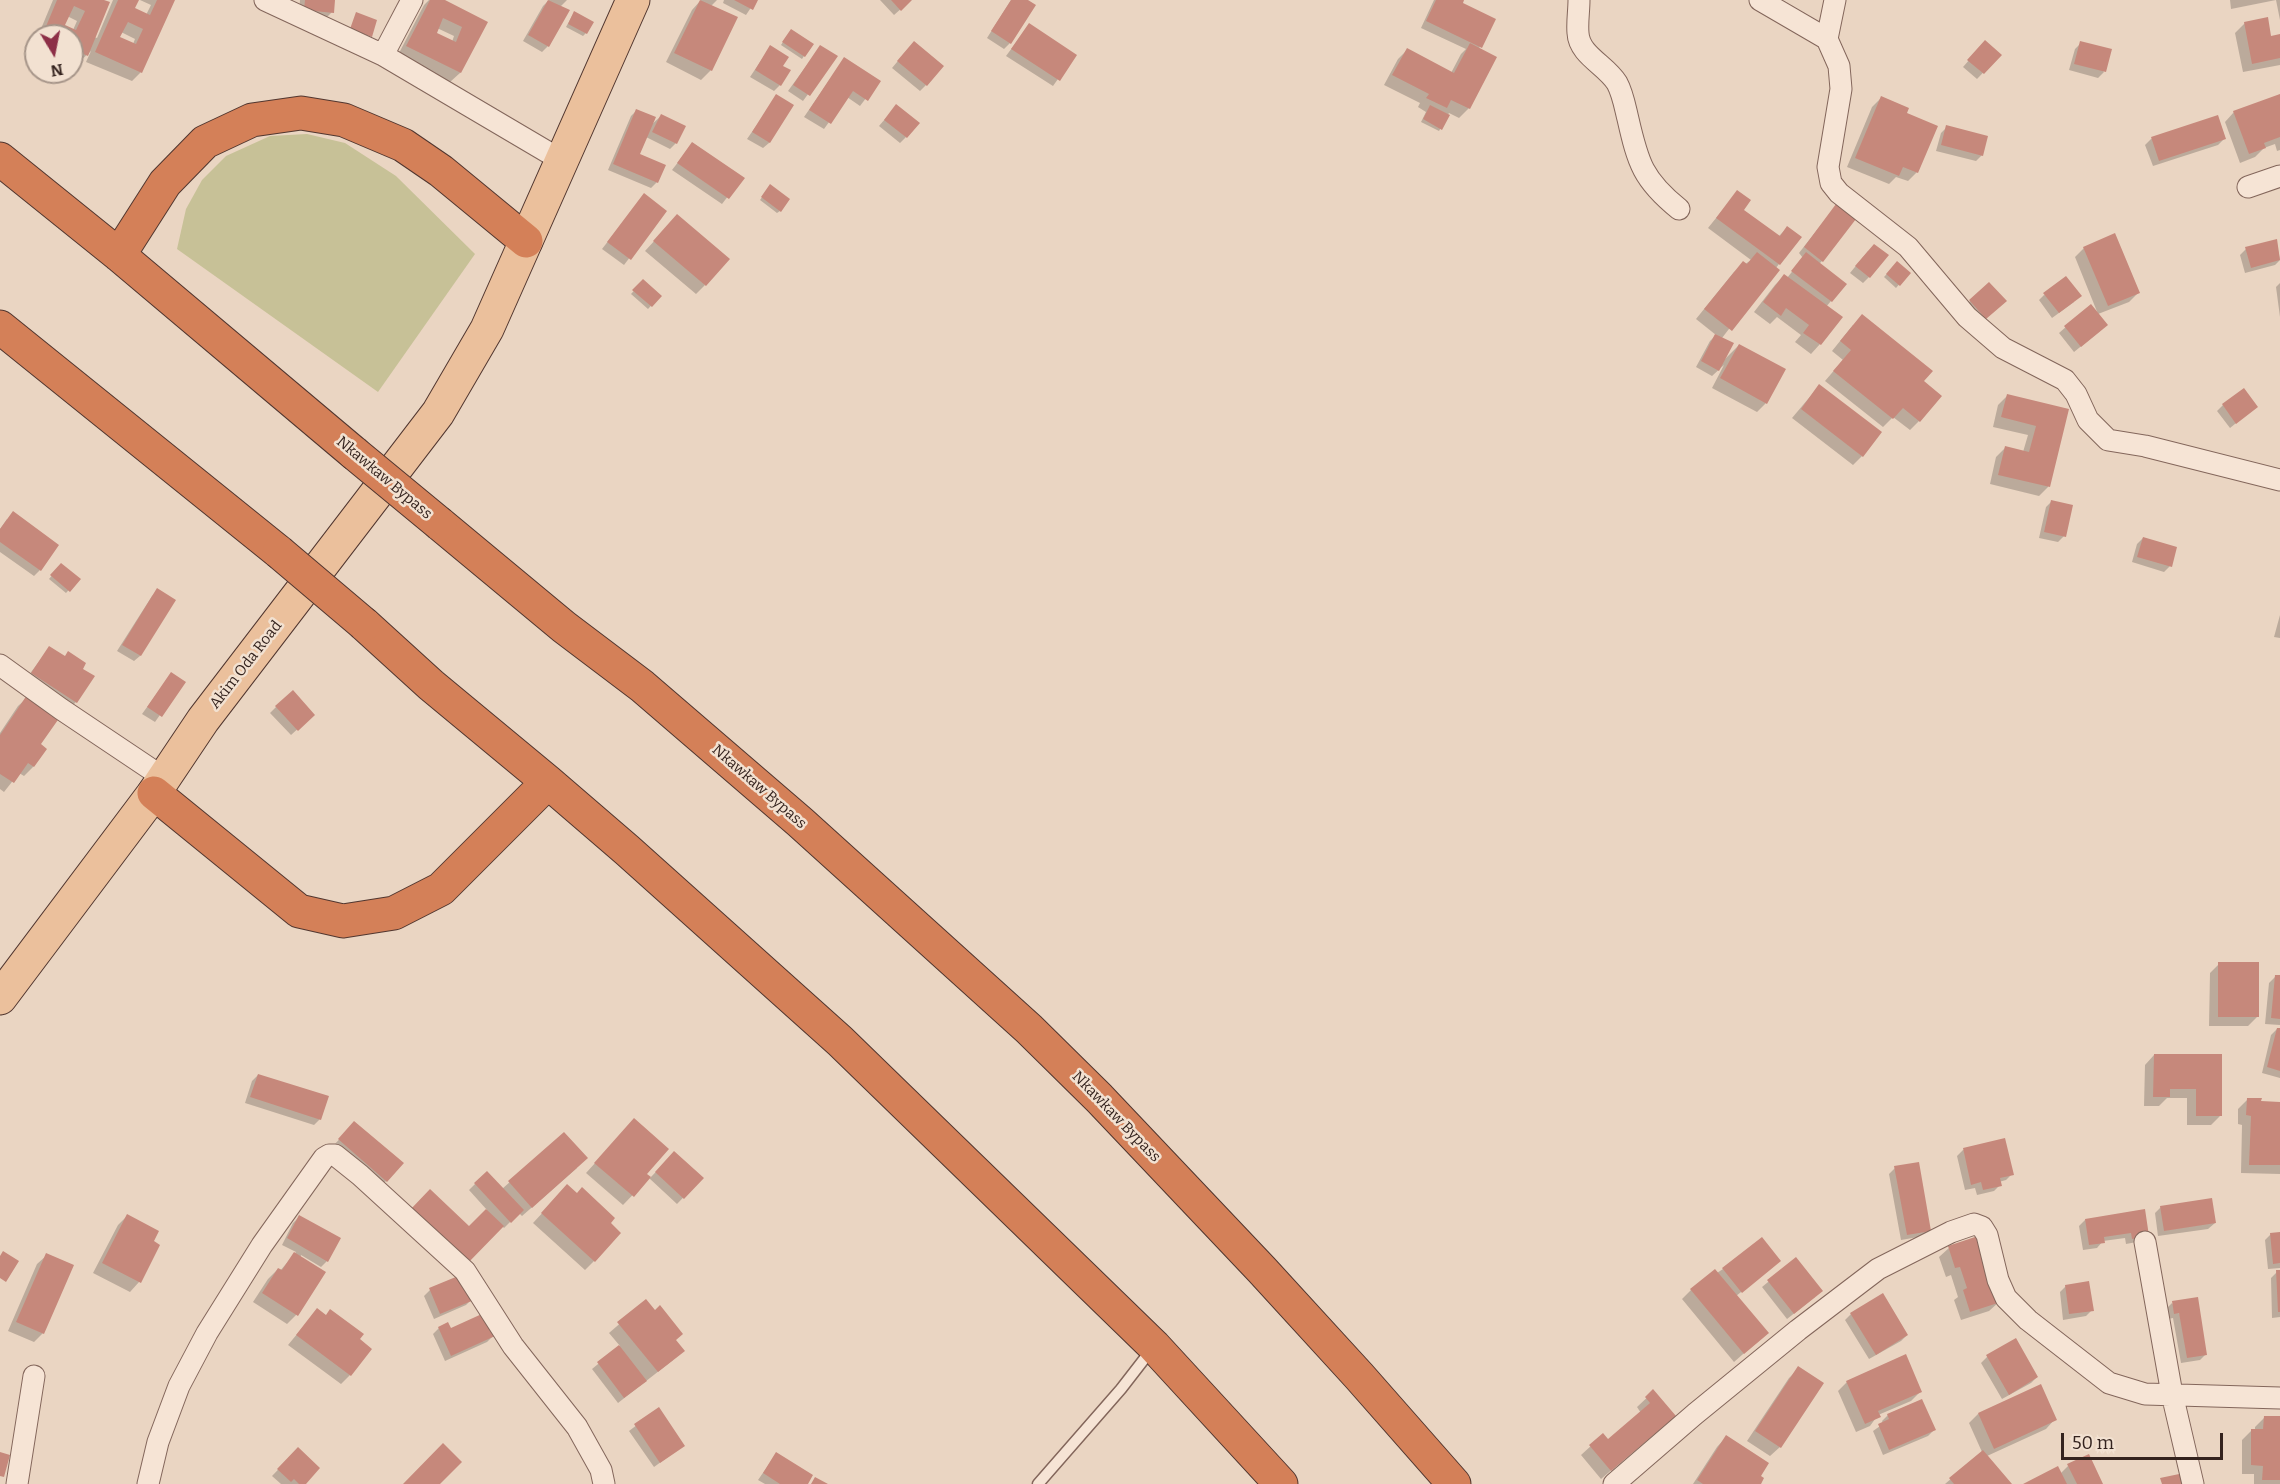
<!DOCTYPE html>
<style>
body{margin:0}
#map{position:relative;width:2280px;height:1484px;overflow:hidden;background:#ead5c2;font-family:Bitter,serif}
canvas{display:block}
.north{position:absolute;left:24px;top:24px;width:60px;height:60px;box-sizing:border-box;background:#f2e1d1;border:2px solid #a69589;border-radius:50%;rotate:170deg;font-size:16px;font-weight:700;line-height:24px;text-align:center;color:#34231e}
.north::after{content:'';display:block;margin:auto;width:21px;height:27px;background:#8d2f47;clip-path:polygon(50% 0,100% 100%,50% 72%,0 100%)}
.scale{position:absolute;left:2061px;top:1433px;width:162px;height:27px;box-sizing:border-box;border:3px solid #34231e;border-top:0;padding-left:8px;font-size:18px;line-height:21px;white-space:nowrap;color:#34231e;-webkit-text-stroke:4px #f2e1d1;paint-order:stroke}
</style>
<div id="map">
<canvas width="2280" height="1484"></canvas>
<div class="north">N</div>
<div class="scale">50 m</div>
</div>
<script>
const ctx = document.querySelector('canvas').getContext('2d');
ctx.lineJoin = 'round';
function paint(path, color) { ctx.fillStyle = color; ctx.fill(path, 'evenodd'); }
function strokePath(path, color, width, dash) { ctx.strokeStyle = color; ctx.lineWidth = width; ctx.lineCap = dash ? 'butt' : 'round'; ctx.setLineDash(dash || []); ctx.stroke(path); }
function drawText(font, color, halo, rows, align = 'center') {
  ctx.font = font + ' Bitter,serif'; ctx.lineWidth = 5; ctx.setLineDash([]); ctx.textBaseline = 'middle'; ctx.strokeStyle = halo; ctx.fillStyle = color; for (const [text, x, y, turn = 0] of rows) {
    ctx.save(); ctx.translate(x, y); ctx.rotate((+turn || 0) * Math.PI / 180); ctx.textAlign = isNaN(turn) ? turn : align; if (halo) ctx.strokeText(text, 0, 0); ctx.fillText(text, 0, 0); ctx.restore();
  }
}
paint(new Path2D(`
 M307,134L345,143L396,176L475,254L378,392L177,249L186,209L202,180L226,156L270,136Z`), '#c7c197');
paint(new Path2D(`
 M53,0H100L94,37L97,38L113,0H137L133,8L146,15L151,5L140,0H173L141,72L132,81L86,62L91,51L77,64L72,62V36H38ZM67,16L77,21L73,30L63,26ZM121,32L135,39L133,44L118,37Z
 M300,0H334L332,12L326,18L299,15Z
 M429,0H442L486,22L460,73L450,82L398,55L424,5ZM437,28L454,36L452,42L435,34Z
 M549,0H567L560,7L548,46L542,52L523,41L543,6Z
 M701,0H717L711,6V70L701,80L666,62L692,10Z
 M724,0H756L746,15L723,3Z
 M880,0H911L894,15Z
 M1011,0H1025L1010,43L1004,49L987,38Z
 M1434,0H1460L1480,47L1478,49L1495,58L1469,108L1459,118L1449,113L1439,131L1421,122L1426,112L1418,107L1420,103L1384,85L1398,59L1407,50L1451,73L1461,54L1466,49L1421,28Z
 M2230,0H2280V20L2276,0L2231,9Z
 M572,16L586,33L583,36L566,27Z
 M2245,23L2270,37L2280,35V65L2243,72L2235,33Z
 M1029,25L1075,55L1053,86L1006,56Z
 M789,33L804,56L802,59L781,45Z
 M1985,42L2000,55L1977,79L1963,67Z
 M2081,43L2104,72L2098,78L2069,70L2075,49Z
 M770,47L781,67L780,85L774,91L750,77Z
 M820,47L835,57L803,101L788,91Z
 M908,49L926,85L920,91L892,68Z
 M844,59L879,81L860,106L847,97L824,129L804,117Z
 M777,96L792,105L769,143L763,148L747,139Z
 M2280,96V150L2277,151L2275,144L2264,148L2255,157L2240,163L2225,122L2234,112Z
 M1881,98L1917,172L1908,181L1896,177L1889,184L1847,167L1872,107Z
 M637,110L650,126L661,116L676,143L670,149L646,137L638,155L657,182L651,188L608,170L631,116Z
 M891,112L906,137L900,143L879,126Z
 M2217,117L2224,139L2218,145L2153,166L2145,145L2151,139Z
 M1947,127L1982,155L1976,161L1936,151L1941,133Z
 M693,143L742,178L722,204L672,170Z
 M768,189L780,211L777,213L760,200Z
 M1737,192L1742,210L1778,237L1787,228L1779,264L1722,338L1724,360L1739,345L1766,403L1757,412L1712,388L1724,365L1712,376L1696,367L1710,341L1716,335L1696,319L1734,272L1751,260L1708,228Z
 M644,195L665,211L624,265L602,249Z
 M1831,212L1822,261L1819,264L1845,284L1826,307L1820,344L1811,354L1795,342L1801,335L1777,317L1770,324L1754,312L1775,285L1784,276L1787,278L1803,258L1799,253Z
 M668,226L705,285L696,294L645,251Z
 M2276,240L2280,260L2275,265L2245,273L2240,255L2246,249Z
 M2084,248L2138,293L2129,302L2098,314L2075,257Z
 M1868,251L1869,277L1863,283L1850,273Z
 M1897,263L1909,273L1896,288L1884,277Z
 M643,281L660,296L648,309L631,294Z
 M2280,283V317L2276,287Z
 M2044,295L2074,302L2052,318L2039,300Z
 M1970,301L1999,307L1979,324L1965,307Z
 M2090,306L2100,331L2074,352L2059,333Z
 M1853,325L1922,381L1919,421L1910,430L1893,417L1883,427L1825,381L1843,360L1832,351Z
 M1819,386L1862,456L1853,465L1792,418Z
 M2007,396L2067,411L2048,487L2039,496L1990,484L1996,457L2005,448L2023,452L2028,435L1993,427L1998,405Z
 M2223,405L2256,407L2230,428L2217,411Z
 M2052,501L2064,536L2058,542L2039,538L2046,507Z
 M7,519L40,570L34,576L0,552V529Z
 M2143,538L2170,566L2164,572L2132,562L2137,544Z
 M61,565L79,579L66,593L49,579Z
 M158,590L174,600L140,656L134,661L117,651L152,596Z
 M2280,615V638L2274,637Z
 M49,648L64,658L76,702L70,708L26,679Z
 M171,674L183,682L155,722L142,714Z
 M28,697L39,745L45,749L33,767L24,776L19,773L4,792L0,789V733L18,706Z
 M276,707L313,715L291,735L270,713Z
 M2219,964L2257,1017L2248,1026H2209L2210,973Z
 M2275,977H2280V1025L2265,1024L2269,983Z
 M2277,1029L2280,1030V1078L2262,1073L2271,1035Z
 M2154,1055L2221,1056L2220,1116L2211,1125H2187V1098H2167L2159,1106H2144L2145,1065Z
 M258,1075L320,1119L314,1125L245,1103L252,1081Z
 M2248,1099L2260,1103H2280V1174L2241,1173L2242,1125L2238,1124V1109Z
 M349,1129L386,1181L380,1187L333,1146Z
 M625,1130L645,1174L650,1178L674,1153L702,1178L677,1204L649,1178L623,1205L586,1173Z
 M564,1134L577,1168L522,1216L519,1213L504,1228L502,1226L469,1228L487,1210L469,1190L475,1184L487,1173L502,1189Z
 M2004,1140L2012,1174L2006,1180L1999,1182L2000,1185L1994,1191L1977,1195L1975,1188L1965,1190L1957,1156L1963,1150Z
 M1895,1168L1930,1230L1924,1236L1901,1240L1889,1174Z
 M558,1196L609,1224L594,1261L585,1270L533,1223Z
 M2161,1207L2215,1223L2208,1229L2158,1236L2155,1213Z
 M127,1216L152,1242L158,1246L139,1282L130,1292L93,1273L118,1225Z
 M299,1217L327,1261L321,1267L301,1255L296,1315L287,1324L253,1302L268,1279L278,1269L280,1271L296,1252L282,1245L293,1223Z
 M2085,1220L2148,1235L2142,1241L2126,1244L2125,1238L2103,1241L2097,1248L2083,1250L2079,1226Z
 M2271,1234H2280V1268L2268,1269L2265,1240Z
 M1949,1248L1999,1302L1989,1311L1961,1320L1954,1300L1958,1297L1951,1275L1946,1277L1939,1257Z
 M47,1255L43,1333L34,1342L8,1331L37,1264Z
 M1796,1259L1815,1297L1787,1319L1762,1287Z
 M1773,1267L1736,1296L1767,1333L1734,1362L1682,1299L1691,1290L1723,1269Z
 M2277,1272H2280V1317L2272,1318L2271,1278Z
 M2066,1286L2092,1310L2086,1316L2063,1320L2060,1292Z
 M430,1290L472,1299L466,1305L434,1319L424,1296Z
 M646,1301L674,1340L673,1360L618,1403L592,1369L620,1346L609,1333Z
 M2172,1303L2206,1354L2200,1360L2181,1363L2173,1318L2168,1319L2166,1309Z
 M317,1310L358,1340L350,1375L341,1384L288,1345Z
 M1851,1314L1907,1335L1901,1341L1869,1359L1845,1320Z
 M439,1328L450,1330L493,1336L487,1342L445,1361L433,1334Z
 M2015,1340L2037,1377L2031,1383L2002,1399L1981,1363L1987,1357Z
 M1799,1368L1780,1447L1770,1456L1747,1441L1789,1378Z
 M1847,1382L1921,1391L1911,1401L1878,1415L1870,1426L1856,1432L1838,1391Z
 M1653,1392L1664,1425L1601,1479L1581,1455L1603,1435L1608,1441L1641,1413L1637,1407Z
 M658,1409L683,1446L654,1467L629,1431Z
 M1978,1414L2055,1419L2046,1429L1987,1456L2010,1484H1945L1982,1452L1969,1423Z
 M1888,1415L1934,1430L1928,1436L1883,1455L1873,1431L1883,1424L1882,1421Z
 M2264,1418H2280V1484H2254V1474H2242V1440L2252,1430H2255V1427Z
 M1726,1437L1759,1476V1484H1693L1717,1447Z
 M298,1449L304,1484H281L272,1476Z
 M776,1454L806,1484H765L758,1480Z
 M2068,1466L2101,1484H2026L2060,1474Z`), '#0003');
paint(new Path2D(`
 M57,0H104L110,2L88,56L72,49V36H42ZM74,6L85,11L76,30L65,25Z
 M118,0H139L135,8L150,15L157,0H175L142,73L95,52ZM128,22L143,29L136,44L120,37Z
 M305,0H335L334,13L304,10Z
 M430,0H445L488,22L461,73L406,46ZM443,18L462,27L456,42L437,33Z
 M548,0L570,10L549,47L528,35Z
 M700,0L738,17L712,71L674,53Z
 M734,0H758L753,10Z
 M891,0H912L901,11Z
 M1011,0H1028L1036,5L1011,44L991,31Z
 M1436,0H1464L1463,3L1496,19L1482,48L1426,21Z
 M574,11L594,22L587,34L568,24Z
 M356,12L377,20L372,37L350,29Z
 M2268,17L2271,36L2280,34V58L2252,64L2244,22Z
 M1029,23L1077,55L1060,81L1011,49Z
 M791,29L814,44L805,57L782,42Z
 M1985,40L2002,55L1984,74L1967,60Z
 M914,41L944,66L927,86L897,61Z
 M2080,41L2112,49L2106,72L2074,64Z
 M1470,43L1497,57L1470,109L1451,100L1447,108L1426,98L1429,94L1392,75L1407,48L1454,73Z
 M770,45L789,57L783,66L791,70L781,86L755,70Z
 M820,45L838,56L810,96L793,85Z
 M844,57L881,81L868,101L853,91L831,124L809,110Z
 M776,94L794,105L770,143L752,132Z
 M2280,94V137L2264,143L2266,148L2249,154L2233,111Z
 M1881,96L1909,108L1907,113L1938,126L1918,173L1903,167L1899,176L1855,158Z
 M896,104L920,123L907,138L884,120Z
 M1430,105L1450,115L1442,130L1423,119Z
 M636,109L656,117L640,154L666,165L658,183L613,164Z
 M661,114L686,126L677,144L652,132Z
 M2218,115L2226,139L2159,161L2151,137Z
 M1946,125L1988,136L1983,156L1941,145Z
 M692,142L745,178L729,199L677,163Z
 M770,184L790,199L781,212L761,197Z
 M1737,190L1751,200L1744,210L1780,236L1787,226L1802,237L1780,265L1716,218Z
 M644,193L667,211L631,260L607,242Z
 M1836,204L1856,219L1823,262L1804,247Z
 M677,214L730,259L706,286L653,241Z
 M2115,233L2140,293L2108,306L2083,247Z
 M2277,239L2280,260L2251,268L2245,247Z
 M1874,244L1889,255L1870,278L1855,266Z
 M1757,252L1780,270L1732,331L1704,309L1743,261L1747,264Z
 M1806,252L1847,284L1832,302L1791,271Z
 M1897,261L1911,273L1900,286L1886,274Z
 M1784,274L1843,317L1821,345L1803,333L1809,325L1786,308L1781,316L1763,302Z
 M2066,276L2082,296L2059,313L2043,293Z
 M643,279L662,296L652,307L632,290Z
 M1989,282L2007,301L1986,319L1969,300Z
 M2091,304L2108,325L2081,347L2064,326Z
 M1862,314L1933,371L1924,381L1942,396L1920,422L1903,408L1893,419L1833,371L1851,350L1840,341Z
 M1715,334L1734,343L1719,371L1701,361Z
 M1739,344L1786,369L1767,404L1720,378Z
 M1819,384L1882,432L1863,457L1801,409Z
 M2244,388L2258,407L2236,424L2222,404Z
 M2007,394L2069,409L2050,487L1998,475L2005,446L2029,452L2036,426L2001,417Z
 M2051,500L2073,505L2066,537L2044,532Z
 M13,511L59,545L41,571L0,542V529Z
 M2143,537L2177,547L2172,567L2137,557Z
 M61,563L81,579L70,592L50,575Z
 M157,588L176,600L141,656L122,645Z
 M49,646L65,656L68,651L86,663L83,669L95,676L77,703L31,673Z
 M171,672L186,682L162,717L147,707Z
 M293,690L315,715L298,731L275,706Z
 M27,695L60,717L41,744L47,749L34,767L28,763L14,783L0,774V735Z
 M2218,962H2259V1017H2218Z
 M2275,975H2280V1019L2271,1018Z
 M2277,1028H2280V1071L2267,1067Z
 M2154,1054H2222V1116H2196V1089H2170V1097H2153Z
 M258,1074L329,1096L321,1120L250,1097Z
 M2247,1098H2262L2261,1101L2280,1102V1165H2249L2251,1116L2246,1115Z
 M634,1118L669,1149L647,1174L651,1177L634,1197L594,1163Z
 M354,1121L404,1163L387,1182L338,1139Z
 M564,1132L588,1158L532,1208L508,1181Z
 M2005,1138L2014,1175L2000,1178L2002,1186L1983,1190L1981,1182L1971,1185L1963,1148Z
 M674,1151L704,1178L684,1199L655,1172Z
 M1919,1162L1931,1231L1907,1235L1894,1166Z
 M487,1171L524,1210L511,1223L474,1183Z
 M567,1184L577,1193L582,1187L615,1218L611,1223L621,1233L595,1262L541,1213Z
 M430,1189L469,1226L486,1209L504,1226L467,1264L410,1210Z
 M2212,1198L2216,1223L2164,1231L2160,1206Z
 M2145,1209L2149,1236L2132,1239L2131,1233L2104,1237L2105,1243L2089,1245L2085,1219Z
 M127,1214L159,1231L154,1241L160,1245L141,1283L102,1263Z
 M299,1215L341,1238L328,1262L287,1238Z
 M2280,1232V1263L2273,1264L2270,1233Z
 M1978,1236L2001,1302L1970,1312L1963,1290L1967,1288L1960,1267L1955,1268L1948,1246Z
 M1762,1237L1781,1261L1742,1293L1722,1268Z
 M3,1251L19,1261L6,1282L0,1278V1256Z
 M294,1252L326,1272L298,1316L262,1293L278,1268L282,1270Z
 M46,1253L74,1265L44,1334L16,1322Z
 M1796,1257L1823,1291L1794,1314L1767,1280Z
 M1715,1269L1769,1333L1744,1354L1690,1289Z
 M2276,1270H2280V1312H2278Z
 M463,1274L474,1300L440,1314L429,1288Z
 M2089,1281L2094,1311L2069,1314L2065,1285Z
 M1883,1293L1908,1335L1876,1355L1850,1313Z
 M2198,1297L2207,1355L2187,1358L2179,1313L2174,1314L2172,1301Z
 M646,1299L655,1310L660,1305L683,1334L676,1340L685,1351L658,1372L617,1322Z
 M317,1308L326,1315L330,1309L364,1334L360,1339L372,1349L351,1376L296,1335Z
 M484,1313L495,1336L451,1356L438,1327L448,1322L451,1328Z
 M2016,1338L2038,1377L2009,1395L1986,1355Z
 M619,1345L647,1381L624,1398L597,1362Z
 M1906,1354L1922,1392L1878,1411L1881,1417L1865,1424L1846,1381Z
 M1798,1366L1824,1383L1781,1448L1755,1431Z
 M2041,1384L2057,1420L1994,1449L1978,1413Z
 M1653,1389L1676,1416L1611,1471L1589,1445L1603,1433L1608,1439L1650,1403L1645,1397Z
 M1922,1399L1936,1430L1889,1450L1878,1424L1889,1419L1887,1414Z
 M659,1407L685,1446L660,1463L634,1424Z
 M2264,1416H2280V1480H2262L2263,1466L2251,1465V1429H2263Z
 M1726,1435L1769,1463L1761,1476L1764,1478L1761,1484H1703L1697,1480Z
 M443,1443L462,1462L440,1484H403Z
 M298,1447L320,1468L306,1484H299L294,1479L291,1482L277,1469Z
 M1983,1450L2012,1484H1954L1949,1478Z
 M0,1452L10,1455L4,1477L0,1476Z
 M776,1452L813,1475L808,1484H780L763,1473Z
 M2089,1454L2103,1484H2077L2067,1464Z
 M2058,1466L2067,1484H2023Z
 M2184,1473L2187,1484H2162L2160,1478Z
 M815,1477L828,1484H811Z`), '#c6887b');
const lane = new Path2D(`
 M1038,1484L1121,1389L1152,1349`);
const street = new Path2D(`
 M265,0L383,55L561,160
 M1579,0C1579,11 1577,22 1578,33C1579,55 1606,65 1617,83C1623,94 1625,107 1628,119C1638,163 1643,180 1679,209
 M1760,0L1827,39L1839,66L1841,89L1828,167L1831,183L1839,193L1908,247L1967,317L2003,348L2065,380L2076,394L2088,420L2108,440L2145,446L2280,480
 M1827,39L1835,0
 M383,55L412,0
 M2248,187L2280,176
 M0,665L61,709L164,778
 M2145,1242L2172,1394L2193,1484
 M17,1484L34,1376
 M148,1484L158,1442L179,1386L207,1333L262,1245L324,1158L329,1155H335L360,1175L465,1271L513,1346L577,1427L601,1470L604,1484
 M1614,1484L1695,1414L1798,1330L1878,1269L1951,1232L1974,1224L1982,1227L1987,1235L1998,1280L2006,1298L2028,1320L2109,1383L2145,1394L2280,1398`);
const primary = new Path2D(`
 M0,998L154,793L203,720L438,413L487,329L633,0`);
const highway = new Path2D(`
 M0,159L119,255L354,453
 M119,255L165,183L205,142L252,120L301,113L344,120L403,145L441,171L526,241
 M0,327L279,552
 M440,524L564,627L642,686L800,822L1029,1029L1099,1098L1262,1270L1359,1376L1454,1484
 M364,624L431,685L548,782L627,850L840,1041L1154,1346L1281,1484
 M154,793L299,911L343,921L394,913L441,889L548,782`);
strokePath(lane, '#83665b', 13);
strokePath(street, '#83665b', 23);
strokePath(primary, '#51362f', 35);
strokePath(highway, '#51362f', 35);
strokePath(lane, '#f6e4d5', 10);
strokePath(street, '#f6e4d5', 21);
strokePath(primary, '#ebc09c', 33);
strokePath(highway, '#d48058', 33);
const highwayBridge = new Path2D(`
 M354,453L440,524
 M279,552L364,624`);
strokePath(highwayBridge, '#51362f', 35, []);
strokePath(highwayBridge, '#d48058', 33);
drawText('15px', '#34231e', '#f2e1d1', [
 ["Nkawkaw Bypass",384,478,40],
 ["Akim Oda Road",246,665,-52],
 ["Nkawkaw Bypass",759,787,41],
 ["Nkawkaw Bypass",1116,1117,46]
]);
</script>
